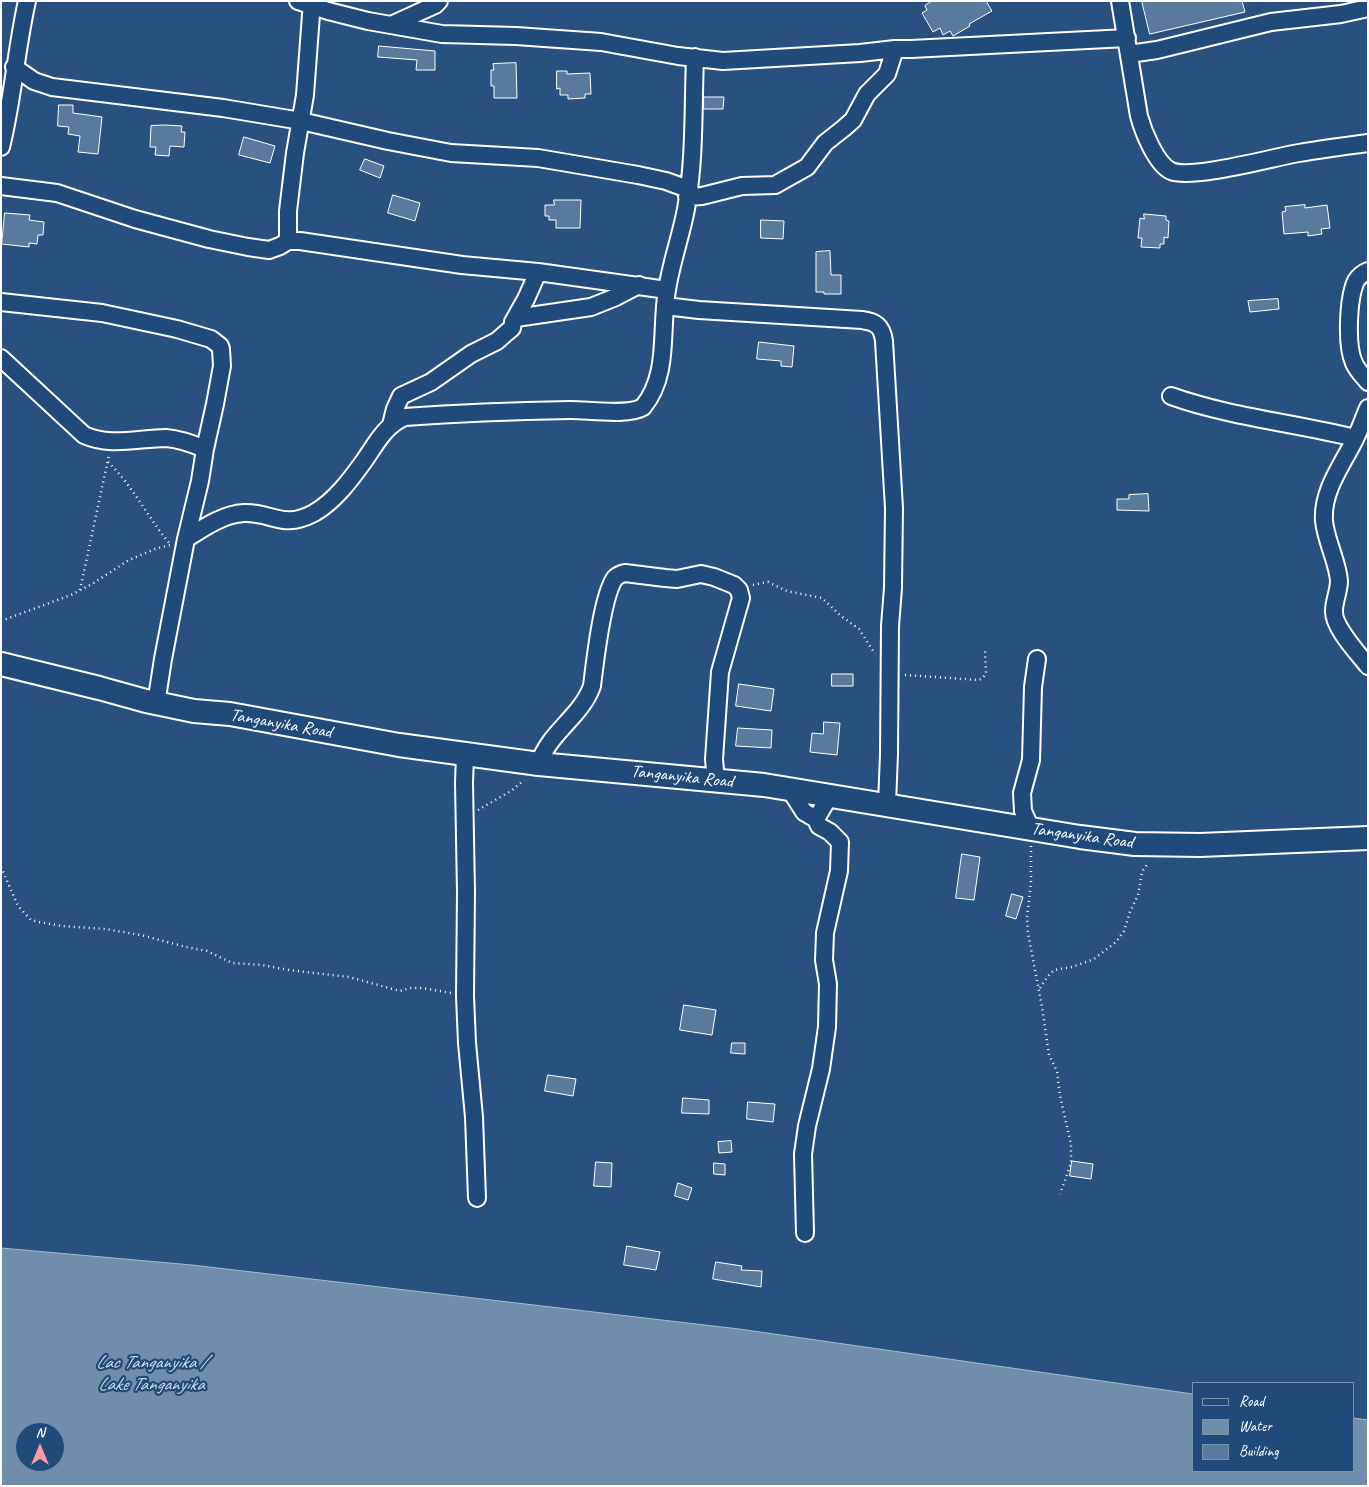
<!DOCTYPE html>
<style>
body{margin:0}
#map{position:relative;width:1369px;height:1487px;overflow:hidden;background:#28517f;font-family:Caveat,sans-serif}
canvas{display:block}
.frame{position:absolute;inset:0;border:2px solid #fff;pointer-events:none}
.legend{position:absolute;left:1192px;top:1382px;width:162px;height:90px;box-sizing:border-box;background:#1f4a7a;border:1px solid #7992af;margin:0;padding:6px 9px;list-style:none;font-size:15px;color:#fff}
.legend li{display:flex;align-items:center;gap:10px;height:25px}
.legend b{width:25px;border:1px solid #7992af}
.north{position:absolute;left:15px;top:1422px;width:50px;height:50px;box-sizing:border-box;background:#1f4a7a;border:1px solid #7992af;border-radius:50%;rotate:0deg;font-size:14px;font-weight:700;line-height:20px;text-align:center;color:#fff}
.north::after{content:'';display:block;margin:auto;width:18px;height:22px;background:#ff9aa2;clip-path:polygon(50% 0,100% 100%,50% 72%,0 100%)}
</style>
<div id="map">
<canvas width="1369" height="1487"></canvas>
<div class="frame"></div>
<ul class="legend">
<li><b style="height:6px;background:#1f4a7a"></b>Road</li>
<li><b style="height:14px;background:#718dab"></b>Water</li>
<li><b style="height:14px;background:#5a7a9d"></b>Building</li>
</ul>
<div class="north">N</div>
</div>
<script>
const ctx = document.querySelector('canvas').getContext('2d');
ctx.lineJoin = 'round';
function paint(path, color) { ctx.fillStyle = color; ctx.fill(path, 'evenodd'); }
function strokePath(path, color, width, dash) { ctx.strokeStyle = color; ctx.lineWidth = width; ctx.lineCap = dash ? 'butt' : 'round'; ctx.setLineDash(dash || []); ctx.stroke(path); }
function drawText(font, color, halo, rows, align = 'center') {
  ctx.font = font + ' Caveat,sans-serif'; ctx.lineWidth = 4.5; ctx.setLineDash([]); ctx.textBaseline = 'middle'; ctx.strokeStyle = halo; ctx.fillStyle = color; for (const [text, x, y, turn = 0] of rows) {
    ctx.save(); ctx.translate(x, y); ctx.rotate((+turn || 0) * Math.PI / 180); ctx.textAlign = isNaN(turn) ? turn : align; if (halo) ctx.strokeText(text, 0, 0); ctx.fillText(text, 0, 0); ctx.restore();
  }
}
const water = new Path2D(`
 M1,1248L192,1265L739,1329L1193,1394V1471H1353V1418L1368,1420V1486H1ZM25,1432H55V1462H25Z`);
paint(water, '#718dab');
strokePath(water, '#aabbcd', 1);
const building = new Path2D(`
 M932,1H986L992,11L969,24L970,26L953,36L950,31L943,35L940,28L933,32L922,13L927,10L925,6Z
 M1142,1H1242L1245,12L1150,34Z
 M379,46L435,51V70H416L417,60L378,57Z
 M516,63L517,98H494V86H491V70H494L493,64Z
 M557,71H567V74L590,73L591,94H585V98L568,99V95H560V88L557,89Z
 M704,97H724L723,109H704Z
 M59,105H73V113L102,117L98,154L78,152L80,136L68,134L69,127L58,126Z
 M165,125L182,126L181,132H185L184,147L170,146L169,156L155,155L156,147H150L151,126Z
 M244,137L275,146L270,163L239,155Z
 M365,159L384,166L380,178L360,170Z
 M393,195L420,203L415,221L388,213Z
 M554,200H581L580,228H556V220H549V216H545V205H554Z
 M1305,205V208L1327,205L1330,228L1321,229L1322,234L1308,236V232L1284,234L1282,212L1286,211L1285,207Z
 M5,213L30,215L29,220L44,222L43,235H38L37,244L29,243V247L2,244Z
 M1144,214L1166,216V220L1169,221L1168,238L1164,237V244H1160V248L1141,247L1142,238H1138L1140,218L1144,219Z
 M761,220L784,221L783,239L761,238Z
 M830,251L831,275H841V294H824V292H816V252Z
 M1278,299L1279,309L1250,312L1248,301Z
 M759,342L794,346L792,367L781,366V361L757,359Z
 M1148,494L1149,511L1117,510V499H1129V495Z
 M832,674H853V686H832Z
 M739,684L774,689L771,711L736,706Z
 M824,722L840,723L837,755L810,752L812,733L823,734Z
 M738,728L772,730L771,748L736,746Z
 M962,854L980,857L974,900L956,898Z
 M1012,894L1023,897L1016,919L1006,916Z
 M684,1005L716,1010L712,1035L680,1030Z
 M732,1043H745V1054L731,1053Z
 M548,1075L576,1079L573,1096L545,1091Z
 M683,1098L709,1100V1114L682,1113Z
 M748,1102L775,1104L773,1122L747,1119Z
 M731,1141L732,1152L719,1153L718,1142Z
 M1072,1161L1093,1164L1091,1179L1070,1176Z
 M596,1162L612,1163L611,1187L594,1186Z
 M714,1163L725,1164V1175L714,1174Z
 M678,1183L692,1188L688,1200L675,1196Z
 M627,1246L660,1252L656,1270L624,1265Z
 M716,1262L742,1266L741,1270L762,1271L761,1287L713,1279Z`);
paint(building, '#5a7a9d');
strokePath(building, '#fff', 1);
const street = new Path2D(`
 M298,1L328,11L368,21L442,34L516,36L601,42L678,56L723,61L860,53L895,49H911L1127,38
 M1120,1L1139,116C1143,131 1156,164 1171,171C1192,180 1274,157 1299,153C1322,149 1345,146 1368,143
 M391,25L435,5L439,1
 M1129,54L1157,50L1271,22L1341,14L1368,8
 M14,67L34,81L52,87L223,108L301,121L388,141L451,153L538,158L638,175L666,181L688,189
 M1,147C13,99 16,50 27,1
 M1,186L57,193L135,219L209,239L248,247L269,250L280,246L288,241H300L462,265L538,272L667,290
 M687,197L702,196L742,186L775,185L807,167L825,143L844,128L853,120L867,94L887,74L895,49
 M288,241V211L295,153L305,95L312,1
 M1368,271C1363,273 1359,276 1356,281C1348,298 1346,346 1354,363C1357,370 1363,376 1368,382
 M1,302L102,313L177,329L211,339L220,346L221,349L222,366L215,404L205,449L200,481L186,539L163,659L156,704
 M665,306L699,310L862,320C876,322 882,326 884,341L894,508L893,588L890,626L889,754L887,804
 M516,318L591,307L616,297L639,285
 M1,358L84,435C110,447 139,438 166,438C179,439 193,444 205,449
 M1171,396C1230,417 1294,423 1355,438
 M1368,408C1363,420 1359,432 1353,443C1340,468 1322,492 1324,521C1326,541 1338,563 1339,581C1339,591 1334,601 1334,611C1333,627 1358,653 1368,666
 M391,425L395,409L401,396L431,382L471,354L497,341L506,333L512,328L513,322L526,299L538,272
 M186,539C203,528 223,514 244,513C273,512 282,530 314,513C335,501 351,479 364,461C376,444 385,425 405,417C461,413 516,411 571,410C589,410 629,416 643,407C670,374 660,330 667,290C671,263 681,236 686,209C695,160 693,107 695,57
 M465,754L464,783L466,892L465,996L467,1043L474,1117L477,1198
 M539,764C549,732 581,717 592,686C595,662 602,596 615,578C618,575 621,574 625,573L665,578L677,579L701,574L714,577L734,585L739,590L741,598L720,672L714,759L716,782
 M790,790L804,812L816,819
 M1031,829L1023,811L1022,793L1031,760L1033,687L1037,659
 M805,1233L803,1154L807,1126L821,1069L827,1027L828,984L824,960L825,933L839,871L840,842L830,832L819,826L816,819L829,797`);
const secondary = new Path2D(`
 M1,664L99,688L146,701L194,711L230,714L399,745L539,764L764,785L1080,837L1135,844L1200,845L1368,838`);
strokePath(street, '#fff', 20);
strokePath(secondary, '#fff', 26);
strokePath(new Path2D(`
 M108,462C133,486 148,518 170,544
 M753,585L768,582L787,591L822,598L841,616L859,629L875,654
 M80,590L109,455
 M1,621L71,595L92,584L129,560L155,549L170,545
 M905,675L979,680L983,678L986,673L985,650
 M478,810L511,791L524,780
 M1031,846V883L1027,917L1028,933L1042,1007L1049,1055L1057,1071L1060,1096L1071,1144V1163L1060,1194
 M1,867L18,906L31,920L39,922L62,926L105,929L141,935L186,947L207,951L232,963L262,965L289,970L349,977L400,991L410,988H422L451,993
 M1040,988L1048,976L1054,970L1072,967L1094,959L1116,942L1124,931L1130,912L1138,895L1142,872L1148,863`), '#fff', 2.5, [1, 4]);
strokePath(street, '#1f4a7a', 16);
strokePath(secondary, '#1f4a7a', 22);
drawText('18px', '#fff', '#1f4a7a', [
 ["Tanganyika Road",281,724,10],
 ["Tanganyika Road",682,777,6],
 ["Tanganyika Road",1082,836,8]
]);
drawText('italic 19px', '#d4dde6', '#1f4a7a', [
 ["Lac Tanganyika /",151,1363],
 ["Lake Tanganyika",151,1385]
]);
</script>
